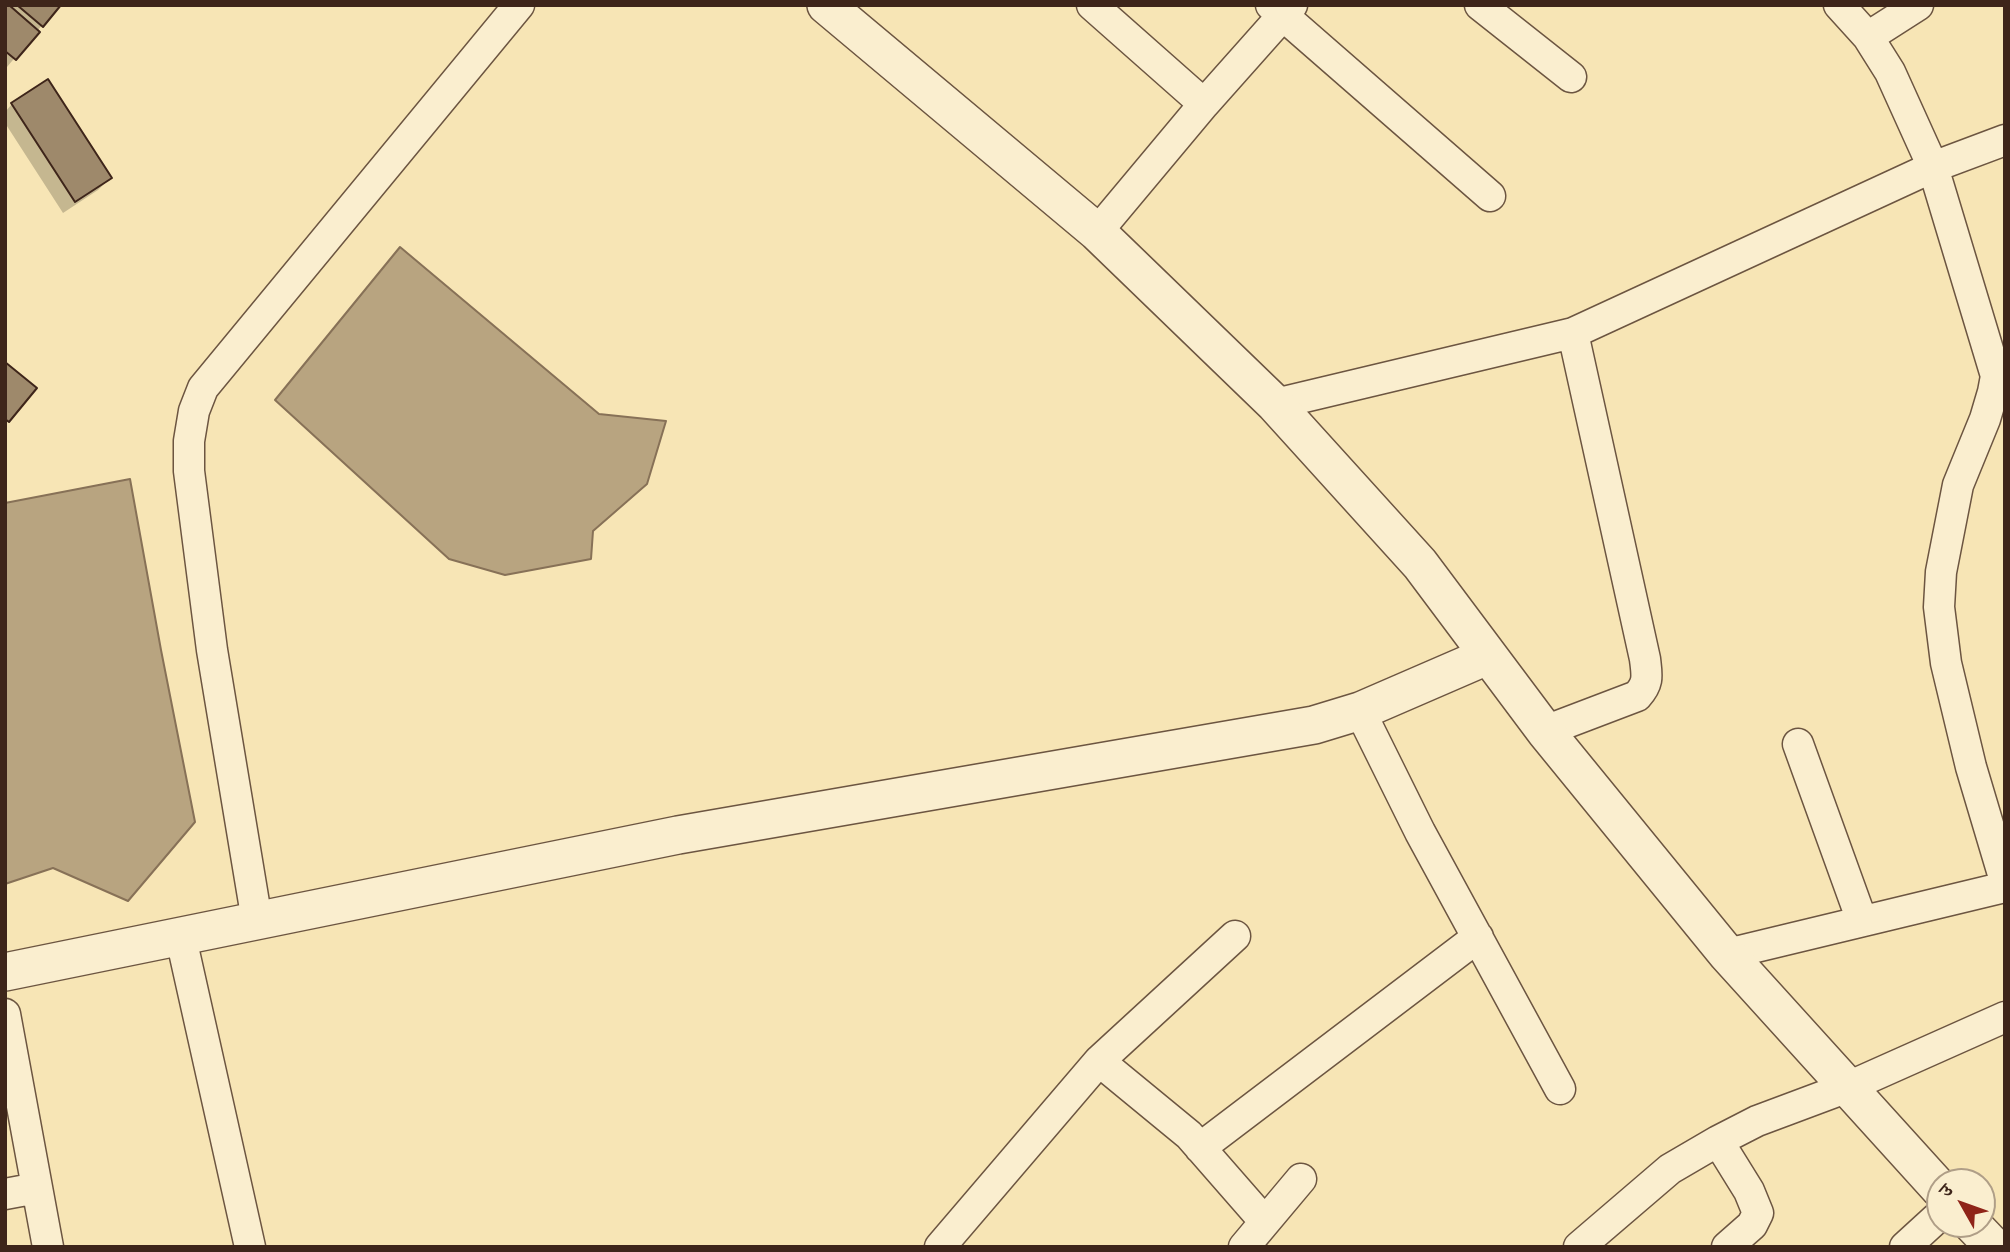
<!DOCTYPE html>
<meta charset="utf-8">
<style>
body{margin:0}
#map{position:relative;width:2010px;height:1252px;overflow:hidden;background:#f7e5b5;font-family:Cardo,"Noto Serif Devanagari",serif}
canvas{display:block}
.frame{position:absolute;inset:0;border:7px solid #3e251a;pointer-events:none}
.north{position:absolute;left:1926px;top:1168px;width:70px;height:70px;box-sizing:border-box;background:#faeecf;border:2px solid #af9e87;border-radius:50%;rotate:310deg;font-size:19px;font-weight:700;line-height:28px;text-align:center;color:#3e251a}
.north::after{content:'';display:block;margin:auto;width:24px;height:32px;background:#8f2418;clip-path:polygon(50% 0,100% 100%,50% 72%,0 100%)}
</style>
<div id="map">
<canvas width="2010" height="1252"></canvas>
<div class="frame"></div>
<div class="north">उ</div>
</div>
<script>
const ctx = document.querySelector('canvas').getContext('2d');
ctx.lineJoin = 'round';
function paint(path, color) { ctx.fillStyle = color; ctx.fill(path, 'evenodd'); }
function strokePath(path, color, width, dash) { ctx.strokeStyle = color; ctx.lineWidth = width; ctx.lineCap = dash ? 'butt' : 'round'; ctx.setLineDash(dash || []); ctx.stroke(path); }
const water = new Path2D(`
 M400,247L599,414L666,421L647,484L593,531L591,559L505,575L449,559L275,400Z
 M130,479L161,650L195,822L128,901L53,868L5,884V503Z`);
paint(water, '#b8a480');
strokePath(water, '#877157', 2);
paint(new Path2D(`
 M5,5H59L7,67L5,66Z
 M12,104L110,178L98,190L63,213L5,123V112Z`), '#0003');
const building = new Path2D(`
 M5,5H9L40,32L16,60L5,51Z
 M17,5H61L43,27Z
 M48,79L112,178L75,202L11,103Z
 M5,362L37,388L9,422L5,419Z`);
paint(building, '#9e896b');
strokePath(building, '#3e251a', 2);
const minor = new Path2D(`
 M1092,5L1204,104
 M1271,5L1490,196
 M1480,5L1571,77
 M1839,5L1868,37L1890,72L1933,167L1996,376L1993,392L1985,419L1958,485L1941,572L1939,607L1946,663L1971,767L2005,881
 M1868,37L1918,5
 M1097,232L1204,104L1292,5
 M1275,404L1573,333L1933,167L2005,140
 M1360,711L1420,832L1560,1089
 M1545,731L1637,696C1649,683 1647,676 1645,659L1573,333
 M1798,744L1862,921
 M257,921L212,650L189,471V441L194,411L203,388L519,5
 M181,938L250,1247
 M1727,954L2005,887
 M5,1014L48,1247
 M1099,1061L1189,1135L1265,1222
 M1718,1141L1749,1191L1758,1213L1752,1225L1727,1247
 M1200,1148L1478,937
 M5,1194L37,1188
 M940,1247L1099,1061L1235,936
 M1244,1247L1301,1179
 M1579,1247L1670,1169L1718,1141L1757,1121L1848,1087L2005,1017
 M1905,1247L1940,1215`);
const tertiary = new Path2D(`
 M826,5L1097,232L1275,404L1420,564L1545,731L1727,954L1940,1189
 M5,972L678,835L1314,725L1360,711L1487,656
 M1972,1224L1994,1247`);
strokePath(minor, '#6c5541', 33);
strokePath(tertiary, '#6c5541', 40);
strokePath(minor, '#faeecf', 30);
strokePath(tertiary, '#faeecf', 37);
</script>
